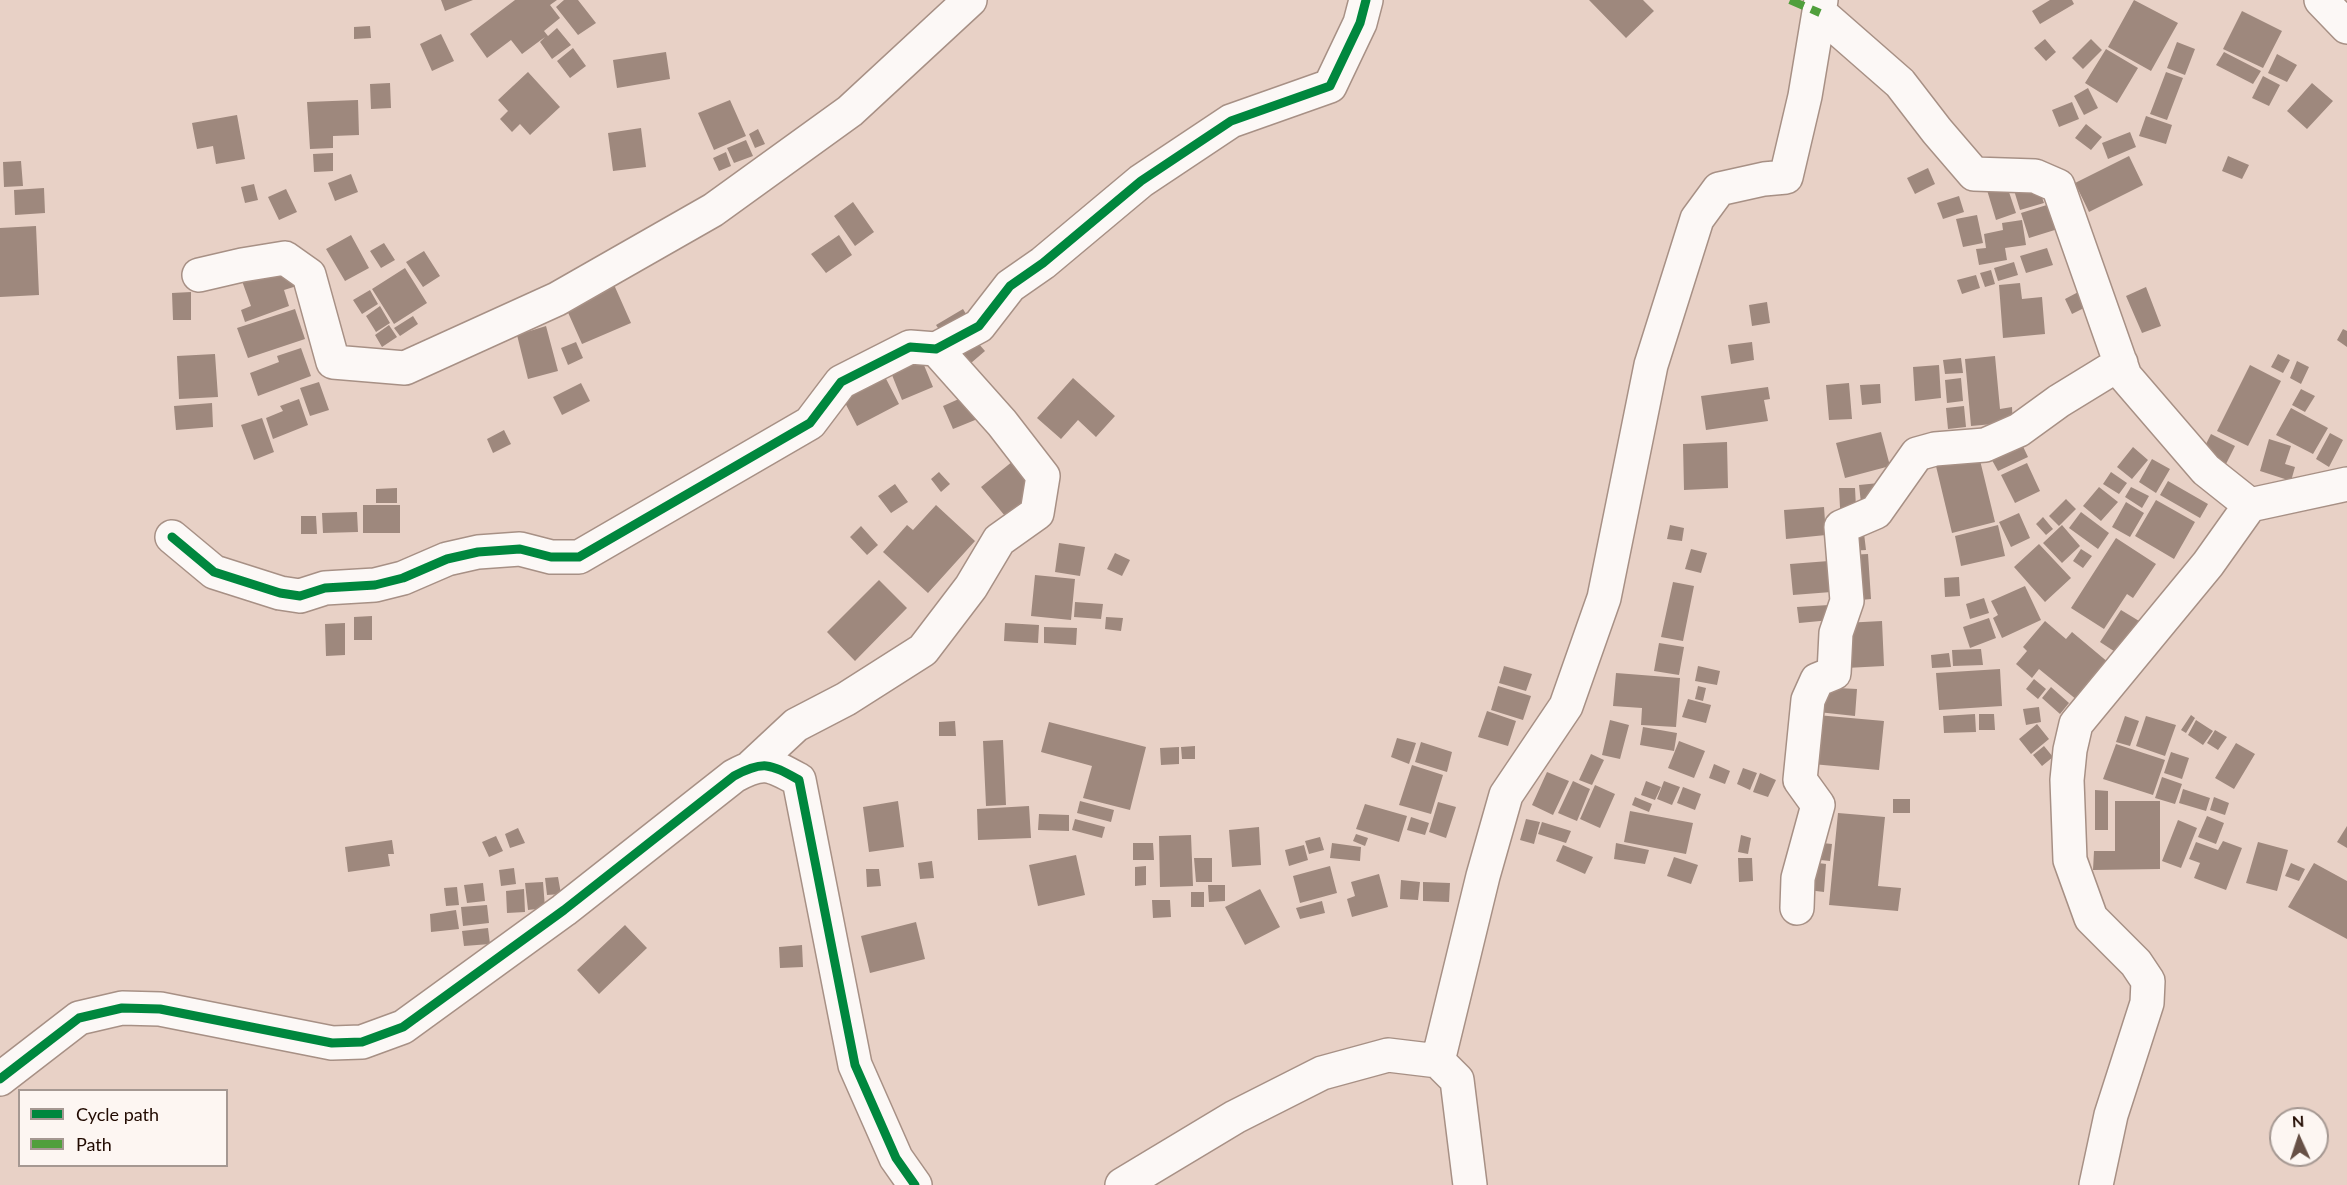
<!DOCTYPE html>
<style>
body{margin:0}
#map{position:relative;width:2347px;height:1185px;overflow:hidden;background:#e8d1c6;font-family:Lato,sans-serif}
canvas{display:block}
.legend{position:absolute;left:18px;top:1089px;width:210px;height:78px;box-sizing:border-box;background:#fdf6f2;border:2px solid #a59892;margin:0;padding:8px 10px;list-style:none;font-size:18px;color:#210a01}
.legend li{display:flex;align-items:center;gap:12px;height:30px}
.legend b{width:30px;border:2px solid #a59892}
.north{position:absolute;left:2269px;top:1107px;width:60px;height:60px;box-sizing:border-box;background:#fdf6f2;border:2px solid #a59892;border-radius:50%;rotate:357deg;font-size:16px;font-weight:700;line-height:24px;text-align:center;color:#210a01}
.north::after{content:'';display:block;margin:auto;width:21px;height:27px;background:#675046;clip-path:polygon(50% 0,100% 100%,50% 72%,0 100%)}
</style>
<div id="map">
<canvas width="2347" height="1185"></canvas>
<ul class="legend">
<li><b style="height:8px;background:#00873e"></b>Cycle path</li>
<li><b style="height:8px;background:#509f3c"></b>Path</li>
</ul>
<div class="north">N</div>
</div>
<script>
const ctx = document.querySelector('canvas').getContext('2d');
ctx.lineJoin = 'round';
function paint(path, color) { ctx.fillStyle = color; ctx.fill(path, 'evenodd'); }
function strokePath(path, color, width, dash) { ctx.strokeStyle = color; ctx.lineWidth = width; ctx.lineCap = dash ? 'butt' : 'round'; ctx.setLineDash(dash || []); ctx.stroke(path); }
paint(new Path2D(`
 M441,0H473L445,11Z
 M515,0H557L550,5L560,18L544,31L548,36L557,28L571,45L552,59L540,42L545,37L522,54L511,40L487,58L470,34Z
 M564,0H578L596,23L578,35L556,7Z
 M1589,0H1643L1654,11L1626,38Z
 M2050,0H2072L2074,4L2040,24L2032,11Z
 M2134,0L2178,23L2151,71L2108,47Z
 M2242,11L2282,31L2263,68L2223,49Z
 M370,26L371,38L354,39V27Z
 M441,34L454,61L432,71L420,44Z
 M2045,39L2056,52L2046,61L2034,48Z
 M2091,39L2102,50L2083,69L2072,58Z
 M2177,42L2195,49L2185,75L2167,68Z
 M573,48L586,66L570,78L557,61Z
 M2106,49L2138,68L2117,103L2085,83Z
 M666,52L670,79L617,88L613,60Z
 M2224,52L2261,71L2253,84L2216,65Z
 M2277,54L2297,65L2287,82L2268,73Z
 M528,72L560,107L530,135L520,124L512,132L500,119L508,111L498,100Z
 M2166,72L2183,78L2167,120L2150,114Z
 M2263,76L2280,85L2269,106L2252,98Z
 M390,83L391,108L371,109L370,84Z
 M2312,83L2333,101L2307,129L2287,111Z
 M2088,88L2098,108L2084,115L2074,96Z
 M358,100L359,135L333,136V148L310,149L307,102Z
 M730,100L746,136L714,150L698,113Z
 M2072,102L2079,119L2059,127L2052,110Z
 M237,115L245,159L216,164L213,146L197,149L192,123Z
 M2146,116L2172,125L2166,144L2139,136Z
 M2086,124L2102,137L2091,150L2075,138Z
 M641,128L646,167L613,171L608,133Z
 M758,129L765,144L755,148L749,134Z
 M2130,132L2136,147L2108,159L2102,143Z
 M746,140L753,156L734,163L727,148Z
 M726,152L731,166L719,171L713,158Z
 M333,153V171L314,172L313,154Z
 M2129,156L2143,185L2089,212L2075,183Z
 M2228,156L2249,165L2242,179L2222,171Z
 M21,161L23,186L4,187L3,162Z
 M1928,168L1935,184L1915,194L1907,178Z
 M351,174L358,192L335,201L328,183Z
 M2036,180L2044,203L2020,210L2013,187Z
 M2006,183L2016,213L1996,220L1987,190Z
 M254,184L258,200L245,203L241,187Z
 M44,188L45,213L15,215L14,190Z
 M286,189L297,212L279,220L268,197Z
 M1959,196L1964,212L1943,219L1937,203Z
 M853,202L874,232L855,246L834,216Z
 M2050,204L2058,229L2029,238L2021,213Z
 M1977,215L1983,243L1963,247L1956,219Z
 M2022,220L2026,245L2005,248L2007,260L1979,265L1976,249L1986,248L1984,234L2003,230L2002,223Z
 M36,226L39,295L0,297V228Z
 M351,235L369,268L345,281L326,249Z
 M839,235L852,255L826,273L811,254Z
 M384,243L395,260L381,268L370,251Z
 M2047,248L2053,265L2026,273L2020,256Z
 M424,251L440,276L423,287L406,262Z
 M2014,262L2018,275L1998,281L1994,268Z
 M292,264L300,285L284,290L289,306L245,322L241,310L251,306L242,281Z
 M405,268L427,303L394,324L372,289Z
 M1991,270L1995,284L1985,287L1980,273Z
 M1976,275L1980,288L1962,294L1957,280Z
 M611,278L631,323L582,344L562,299Z
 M2020,283L2022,299L2042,297L2045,334L2003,338L1999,285Z
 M2146,287L2161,326L2142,333L2126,296Z
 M2084,289L2092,304L2072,314L2065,299Z
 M370,290L378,304L362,314L353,300Z
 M191,292V320H173L172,293Z
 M1767,302L1770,323L1752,326L1749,305Z
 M380,306L390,323L376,332L366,316Z
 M295,309L305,339L248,358L237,328Z
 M963,309L972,324L946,340L936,325Z
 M413,316L418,324L400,336L394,328Z
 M389,325L397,337L382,347L375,335Z
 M546,326L558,371L528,379L517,335Z
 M2343,329L2347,331V347L2337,340Z
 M576,342L583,358L568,365L561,348Z
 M1752,342L1754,360L1731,364L1728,345Z
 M978,343L985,351L971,363L964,354Z
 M301,348L311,376L258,396L250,373L279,362L277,356Z
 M919,353L933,387L902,400L888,365Z
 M215,354L218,397L179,399L177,356Z
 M2278,354L2290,360L2283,373L2271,367Z
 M1995,356L2000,409L2012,407L2013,429L1993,424L1971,426L1965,359Z
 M1961,358L1963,373L1945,374L1943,360Z
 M2297,361L2309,367L2301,384L2290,378Z
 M1939,365L1941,398L1915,401L1913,367Z
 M2250,365L2281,381L2248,446L2217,431Z
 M882,371L899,404L857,426L840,393Z
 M1073,378L1115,416L1096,437L1078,420L1061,439L1037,418Z
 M1961,378L1963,401L1947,403L1945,380Z
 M319,382L329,410L310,416L300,388Z
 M581,383L590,401L562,415L553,397Z
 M1849,383L1852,419L1829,420L1826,385Z
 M1880,384L1881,403L1862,405L1860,385Z
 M1768,387L1770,399L1764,400L1768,421L1706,430L1701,396Z
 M2301,389L2315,396L2305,412L2292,405Z
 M970,394L980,418L953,429L943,406Z
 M299,399L308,425L273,439L266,418L283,411L280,406Z
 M212,403L213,427L176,430L174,406Z
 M1964,406L1966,427L1948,429L1946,408Z
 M2291,408L2328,428L2313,454L2276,435Z
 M262,418L274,452L254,460L241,425Z
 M504,430L511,444L493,453L487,439Z
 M1881,432L1890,466L1845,478L1836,443Z
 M2330,433L2343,440L2329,467L2316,459Z
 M2211,434L2235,446L2226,464L2202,452Z
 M2019,438L2028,457L1998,471L1988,453Z
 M2269,439L2291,446L2285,464L2295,467L2291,481L2260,471Z
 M1727,442L1728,488L1684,490L1683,444Z
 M2133,447L2148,460L2132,479L2117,467Z
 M1978,452L1995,522L1952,533L1935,462Z
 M2152,459L2170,469L2156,493L2139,482Z
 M1013,461L1037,491L1005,516L981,487Z
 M2027,463L2040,491L2015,503L2001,475Z
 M939,472L950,484L941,492L931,479Z
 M2111,472L2127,483L2119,494L2103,484Z
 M2168,481L2208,504L2200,518L2160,495Z
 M1879,483L1880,501L1861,503L1859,485Z
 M895,484L908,502L891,513L878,496Z
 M2099,487L2118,502L2101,521L2083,506Z
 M2131,487L2149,496L2142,508L2125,497Z
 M397,488V503H376V489Z
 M1839,488H1855L1856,508H1840Z
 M2066,499L2076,509L2059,526L2049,516Z
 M2156,500L2195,522L2174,559L2135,536Z
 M2126,502L2144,513L2130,537L2112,527Z
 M363,505H400V533H363Z
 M936,505L975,541L928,593L883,552L907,525L913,530Z
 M1824,507L1826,535L1786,539L1784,510Z
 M357,512L358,532L323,533L322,513Z
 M2081,512L2109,533L2098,549L2069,528Z
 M2019,513L2030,538L2011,547L1999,522Z
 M301,516H316L317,534H301Z
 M2043,517L2053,529L2046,535L2036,524Z
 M1670,525L1684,528L1682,541L1667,539Z
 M1863,525L1866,550L1849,551Z
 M1998,525L2005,556L1961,566L1955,536Z
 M2062,525L2080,546L2062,563L2043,543Z
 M861,526L878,545L867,555L850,537Z
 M2116,538L2156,564L2133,598L2127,594L2104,629L2071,608Z
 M1059,543L1085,547L1080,576L1055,572Z
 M2039,544L2071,578L2045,602L2014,567Z
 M1691,549L1707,553L1701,573L1685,569Z
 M2081,549L2092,556L2083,568L2073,561Z
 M1115,553L1130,560L1122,576L1107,569Z
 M1868,554L1871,599L1851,601L1848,555Z
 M1842,560L1844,591L1793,595L1790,564Z
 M1035,575L1075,579L1071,620L1031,616Z
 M1959,577L1960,596L1945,597L1944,578Z
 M879,580L907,608L855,661L827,632Z
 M1673,582L1694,586L1683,641L1661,637Z
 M2025,586L2041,620L2002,638L1993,618L1998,615L1991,601Z
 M1984,598L1989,613L1970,619L1966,604Z
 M1075,602L1103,604L1101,619L1074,617Z
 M1829,605L1831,620L1799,623L1797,607Z
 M2121,610L2144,624L2123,657L2100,642Z
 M372,616V640H354V617Z
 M1106,617L1123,618L1121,631L1105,629Z
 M1989,618L1996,638L1970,648L1963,627Z
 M1882,621L1884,666L1846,668L1844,623Z
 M2045,621L2066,639L2072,632L2109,663L2077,700L2039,669L2032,678L2016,664L2027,651L2023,647Z
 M345,623V655L326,656L325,624Z
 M1005,623L1039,625L1038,643L1004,641Z
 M1044,627L1077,628L1076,645L1044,643Z
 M1659,643L1684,647L1679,675L1654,671Z
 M1981,649L1983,665L1953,666L1952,650Z
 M1949,653L1951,667L1932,668L1931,655Z
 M1504,666L1532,674L1526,691L1499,683Z
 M1698,666L1720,671L1717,685L1695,681Z
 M2000,669L2002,706L1939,710L1936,673Z
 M1616,673L1680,678L1676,727L1641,725L1642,708L1613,706Z
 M2034,679L2046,689L2038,699L2026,689Z
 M1498,686L1531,696L1523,720L1491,710Z
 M1698,686L1706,688L1703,701L1695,699Z
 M1820,687L1857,689L1855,716L1818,712Z
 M2051,687L2069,703L2060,714L2042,698Z
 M1688,699L1711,705L1706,723L1682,717Z
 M2039,707L2041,722L2026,725L2023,709Z
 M1487,711L1516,721L1508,746L1478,737Z
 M1975,714L1976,732L1944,733L1943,716Z
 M1979,714H1994L1995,730H1979Z
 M1817,715L1884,721L1879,770L1812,764Z
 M2191,715L2195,718L2186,733L2181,730Z
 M2125,716L2139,721L2130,746L2116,742Z
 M2146,716L2176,725L2165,756L2136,746Z
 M1610,720L1629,725L1620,759L1602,755Z
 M2196,720L2213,731L2203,745L2188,735Z
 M955,721L956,736H939V722Z
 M1049,722L1146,747L1130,810L1083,798L1092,766L1041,752Z
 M2037,724L2049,739L2031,754L2019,739Z
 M1643,727L1677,733L1674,751L1640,745Z
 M2215,730L2227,737L2218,750L2207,743Z
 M1397,738L1416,743L1409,764L1391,757Z
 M1003,740L1006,805L986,806L983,741Z
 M1679,741L1705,751L1694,778L1668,768Z
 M1421,742L1452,752L1447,772L1415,762Z
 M2236,743L2255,754L2234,789L2215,778Z
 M2116,744L2165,760L2153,795L2103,779Z
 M1195,746V759H1182L1181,747Z
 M2044,746L2053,757L2042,766L2033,755Z
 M1179,747V764L1161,765L1160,748Z
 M2171,752L2189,758L2182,779L2164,773Z
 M1591,754L1604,760L1592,785L1579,780Z
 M1714,764L1730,771L1725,784L1709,778Z
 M1412,765L1443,775L1431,814L1399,805Z
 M1743,768L1757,773L1750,790L1737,784Z
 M1547,772L1569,781L1553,815L1532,805Z
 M1760,773L1776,780L1768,797L1753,792Z
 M2162,777L2182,784L2175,804L2155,798Z
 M1573,781L1590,789L1577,821L1558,813Z
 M1646,781L1661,787L1655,800L1641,795Z
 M1664,781L1680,787L1672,805L1657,799Z
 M1595,785L1615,794L1600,828L1580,819Z
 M1683,787L1701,794L1695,810L1677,803Z
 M2183,789L2210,798L2206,811L2179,803Z
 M2095,790L2108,791V830H2095Z
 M1635,797L1652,804L1649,812L1632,805Z
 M2214,797L2229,803L2225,815L2210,810Z
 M1893,799H1910V813H1893Z
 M898,801L904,847L869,852L863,807Z
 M1080,801L1114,810L1111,822L1077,813Z
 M2115,801H2160V869L2093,870L2094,851H2115Z
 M1438,802L1456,807L1446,838L1429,832Z
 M1365,804L1407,816L1399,842L1356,829Z
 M1029,806L1031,838L978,840L977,809Z
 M1630,811L1693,823L1686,854L1624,842Z
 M1838,813L1885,817L1878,886L1901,888L1898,911L1829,905Z
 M1039,814L1069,815V831L1038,830Z
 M2207,816L2224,823L2216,844L2198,837Z
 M1411,817L1429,823L1425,835L1407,830Z
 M1075,819L1105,827L1102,838L1072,830Z
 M1526,819L1540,822L1534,844L1520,840Z
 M2178,820L2197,828L2181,868L2162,861Z
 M1542,822L1571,831L1566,843L1538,834Z
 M2347,826V848L2337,842Z
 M1259,827L1261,865L1232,867L1229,830Z
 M518,828L525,843L510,848L505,834Z
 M1356,834L1368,838L1365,846L1353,841Z
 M1191,835L1193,886L1160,887L1159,836Z
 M1741,835L1751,838L1748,854L1738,852Z
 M496,836L503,851L489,857L482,842Z
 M1320,837L1324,850L1309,854L1305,841Z
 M392,840L394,854H388L390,866L348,872L345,847Z
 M2223,841L2242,848L2226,890L2194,878L2200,863L2189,859L2196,842L2218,850Z
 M1813,842L1832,844L1830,861L1811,859Z
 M2258,842L2288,850L2277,891L2246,883Z
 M1133,843H1153L1154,860H1133Z
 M1332,843L1361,847L1360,861L1330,858Z
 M1616,843L1649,850L1645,864L1614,859Z
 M1304,845L1308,860L1289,866L1285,850Z
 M1563,845L1593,857L1585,874L1556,861Z
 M1076,855L1085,895L1038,906L1029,865Z
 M1674,857L1698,865L1691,884L1667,876Z
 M1194,858H1212V882H1196Z
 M1738,858H1752L1753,881L1739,882Z
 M932,861L934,878L920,879L918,863Z
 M1810,862L1826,864L1824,892L1808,890Z
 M2291,863L2305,869L2299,881L2285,876Z
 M2314,863L2347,881V939L2288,907Z
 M1146,866V885L1135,886V867Z
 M1330,866L1337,893L1300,903L1293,876Z
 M514,868L516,884L501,886L499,870Z
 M866,869H879L881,886L867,887Z
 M1379,874L1388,907L1352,917L1347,899L1355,896L1351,882Z
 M558,877L561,894L547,895L545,878Z
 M1401,880L1420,882L1418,900L1400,899Z
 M543,882L545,908L528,910L525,883Z
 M1423,882L1450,883L1449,902L1423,901Z
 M483,883L485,901L467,903L464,885Z
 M1208,885H1225V901L1209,902Z
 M457,887L459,905L446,906L444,888Z
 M524,889L525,912L507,913L506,891Z
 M1260,889L1280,927L1245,945L1225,907Z
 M1191,892H1204V907H1191Z
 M1152,900H1170L1171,917L1153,918Z
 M1322,901L1325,913L1300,919L1296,908Z
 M487,905L489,923L463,926L461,907Z
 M456,910L459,929L431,932L430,914Z
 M916,922L925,959L870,973L861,936Z
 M625,925L647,948L599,994L577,970Z
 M488,928L490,944L464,946L462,931Z
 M802,945L803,967L780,968L779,947Z`), '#9e887d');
const street = new Path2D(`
 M2321,0L2347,27
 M1820,13L1900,83L1937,131L1974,174L2035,176L2058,186L2125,376L2206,470L2250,505
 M199,275L242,265L285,258L309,275L333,362L405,368L557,299L713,210L850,111L970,0
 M172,537L214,572L280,593L300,596L325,588L375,585L403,578L447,559L478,552L520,549L551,557H579L810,423L841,382L910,347L936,349L979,326L1010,286L1043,263L1141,181L1231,121L1330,86L1360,23L1366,0
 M752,766L796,725L846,699L923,650L971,587L999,540L1037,513L1043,476L1002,423L936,349
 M1797,908L1798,878L1818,805L1800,780L1808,700L1817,680L1834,673L1836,633L1847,601L1841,527L1876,512L1917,454L1935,449L1985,445L2019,430L2059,401L2121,363
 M1438,1061L1483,876L1506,795L1566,706L1604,598L1651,365L1697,219L1719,189L1764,179L1786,177L1805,96L1821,0
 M0,1079L79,1018L122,1008L160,1009L332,1043L362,1042L403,1027L564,910L734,776C764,760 770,764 799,780L855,1065L896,1158L915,1185
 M1122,1185L1235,1117L1322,1073L1388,1055L1438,1061L1457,1080L1470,1185
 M2096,1185L2111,1115L2147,1003L2148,981L2136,963L2091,918L2070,860L2067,780L2070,750L2076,724L2208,564L2250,505L2347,484`);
strokePath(street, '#a79085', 36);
strokePath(street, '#fcf8f6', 33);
strokePath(new Path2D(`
 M1790,0L1820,13`), '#509f3c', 8, [15, 8]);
strokePath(new Path2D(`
 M172,537L214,572L280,593L300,596L325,588L375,585L403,578L447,559L478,552L520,549L551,557H579L810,423L841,382L910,347L936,349L979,326L1010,286L1043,263L1141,181L1231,121L1330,86L1360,23L1366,0
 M0,1079L79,1018L122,1008L160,1009L332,1043L362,1042L403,1027L564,910L734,776C764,760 770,764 799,780L855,1065L896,1158L915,1185`), '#00873e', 9);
</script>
